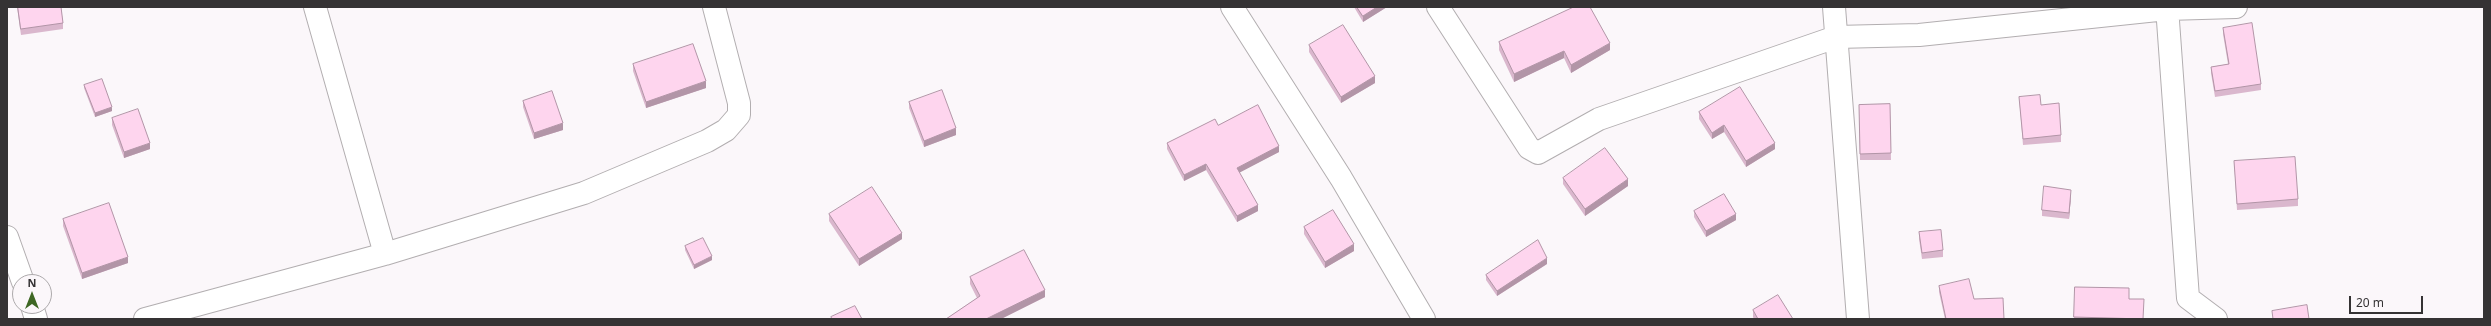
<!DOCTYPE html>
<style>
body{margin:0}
#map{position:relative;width:2491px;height:326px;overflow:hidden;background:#fbf7fa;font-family:"Noto Sans",sans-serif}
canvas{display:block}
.frame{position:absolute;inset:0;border:8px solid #353334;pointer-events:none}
.north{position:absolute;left:12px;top:274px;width:40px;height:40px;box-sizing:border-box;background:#fbf7fa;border:1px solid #aca9ab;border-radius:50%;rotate:0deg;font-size:11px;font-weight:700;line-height:16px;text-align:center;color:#353334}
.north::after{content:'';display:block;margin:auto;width:14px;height:18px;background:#3e6724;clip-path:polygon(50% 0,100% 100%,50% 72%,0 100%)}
.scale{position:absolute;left:2349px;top:296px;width:74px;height:18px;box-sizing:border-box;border:2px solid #353334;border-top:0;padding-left:5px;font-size:12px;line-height:14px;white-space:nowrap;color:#353334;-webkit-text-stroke:3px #fbf7fa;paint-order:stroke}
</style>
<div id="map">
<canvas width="2491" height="326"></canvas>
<div class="frame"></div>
<div class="north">N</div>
<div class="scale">20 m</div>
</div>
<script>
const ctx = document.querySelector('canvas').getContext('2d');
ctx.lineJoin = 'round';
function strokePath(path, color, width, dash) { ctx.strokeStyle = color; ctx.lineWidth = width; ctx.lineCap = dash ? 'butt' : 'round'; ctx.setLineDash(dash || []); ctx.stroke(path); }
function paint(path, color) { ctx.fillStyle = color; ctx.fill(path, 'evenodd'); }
const street = new Path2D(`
 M315,7L385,254
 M1232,7L1341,178L1424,319
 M1438,7L1529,148L1538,153L1599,119L1836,37L1919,35L2167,9L2236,7
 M1834,7L1858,319
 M2167,7L2188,298L2216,319
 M7,237L23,282
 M32,306L36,319
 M145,319L385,254L584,193L707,141L726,130L739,115V103L714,7`);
strokePath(street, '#b2aeb0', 24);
strokePath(street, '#fff', 22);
paint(new Path2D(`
 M17,7H61L63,23V29L21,35Z
 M1354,7H1387L1363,22Z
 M2223,28L2261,84V90L2215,97L2211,73V67L2228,64L2223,34Z
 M1499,42L1610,50L1571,73L1564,58L1514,82L1499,50Z
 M1309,45L1375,83L1341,103L1309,52Z
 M633,64L706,88L646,108L633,71Z
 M84,85L112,111L95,117L84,88Z
 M2019,97L2041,105L2061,135V142L2023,145Z
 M523,101L563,130L534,139L523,107Z
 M909,102L956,135L924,147L909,108Z
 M1890,104L1891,160H1860L1859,105Z
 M1699,112L1775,149L1746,167L1724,132L1712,139L1699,119Z
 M112,118L150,149L124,158L112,125Z
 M1218,125L1279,152L1239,172L1258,211L1237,222L1206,170L1184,181L1167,149V143Z
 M2234,161L2298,199V206L2237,210Z
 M1563,178L1628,186L1585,216L1563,184Z
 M2071,196L2069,219L2042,216V210Z
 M1694,211L1736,220L1706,237L1694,217Z
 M829,214L902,239L859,266L829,221Z
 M63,219L128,263L82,279L63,226Z
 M1304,227L1354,251L1325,268L1304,234Z
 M1919,232L1943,250V257L1922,259L1919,239Z
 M685,246L712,260L694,269L685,250Z
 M1547,264L1497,296L1486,280V275Z
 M970,277L1045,297L1001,319H946L977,298L970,284Z
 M1939,286L1974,299L2004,319H1945L1939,292Z
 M2075,287L2129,299L2144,319H2074Z
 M1753,310L1793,319H1754L1753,317Z`), '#dab7cd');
paint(new Path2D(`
 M1377,7H1387L1363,22V16Z
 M1610,43V50L1571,73V65Z
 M1564,51V58L1514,82V74Z
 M1375,76V83L1341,103V97Z
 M706,81V88L646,108V102Z
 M112,107V111L95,117V113Z
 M563,123V130L534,139V133Z
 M1724,125V132L1712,139V133Z
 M956,128V135L924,147V141Z
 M150,143V149L124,158V152Z
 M1775,143V149L1746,167V161Z
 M1279,146V152L1237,174V168Z
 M1206,164V170L1184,181V175Z
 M1628,179V186L1585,216V209Z
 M2071,190V196L2069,219V213Z
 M1258,205V211L1237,222V216Z
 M1736,214V220L1706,237V231Z
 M902,233V239L859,266V259Z
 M1354,244V251L1325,268V262Z
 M712,256V260L694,269V265Z
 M128,257V263L82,279V273Z
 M1547,258V264L1497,296V291Z
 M1045,290V297L1001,319H986Z`), '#b295a7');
const building = new Path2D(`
 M18,7H61L63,23L21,29Z
 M1357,7H1377L1363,16Z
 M1574,7H1590L1610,43L1571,65L1564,51L1514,74L1499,42Z
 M2252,23L2261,84L2215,91L2211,67L2229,64L2223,28Z
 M1343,25L1375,76L1341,97L1309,45Z
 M693,44L706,81L646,102L633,64Z
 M102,79L112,107L95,113L84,85Z
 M1740,87L1775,143L1746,161L1724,125L1712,133L1699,112Z
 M942,90L956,128L924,141L909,102Z
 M552,91L563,123L534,133L523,101Z
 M2040,95L2041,105L2059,103L2061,135L2023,139L2019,97Z
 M1890,104L1891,153L1860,154L1859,105Z
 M1258,105L1279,146L1237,168L1258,205L1237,216L1206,164L1184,175L1167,143L1215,119L1218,125Z
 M138,109L150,143L124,152L112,118Z
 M1605,148L1628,179L1585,209L1563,178Z
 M2295,157L2298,199L2237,204L2234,161Z
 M2044,186L2071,190L2069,213L2042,210Z
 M872,187L902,233L859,259L829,214Z
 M1724,194L1736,214L1706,231L1694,211Z
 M109,203L128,257L82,273L63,219Z
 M1333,210L1354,244L1325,262L1304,227Z
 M1941,230L1943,250L1922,253L1919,232Z
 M703,238L712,256L694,265L685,246Z
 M1538,240L1547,258L1497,291L1486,275Z
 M1024,250L1045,290L986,319H946L980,296L970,277Z
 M1969,279L1974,299L2003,298L2004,319H1946L1939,286Z
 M2075,287L2129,288V299H2144L2143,319L2074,317Z
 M1778,295L1793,319H1758L1753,310Z
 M2307,305L2309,319H2273L2272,311Z
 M855,306L862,319H832L831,317Z`);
paint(building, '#fed5ee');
strokePath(building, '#b295a7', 1);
</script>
